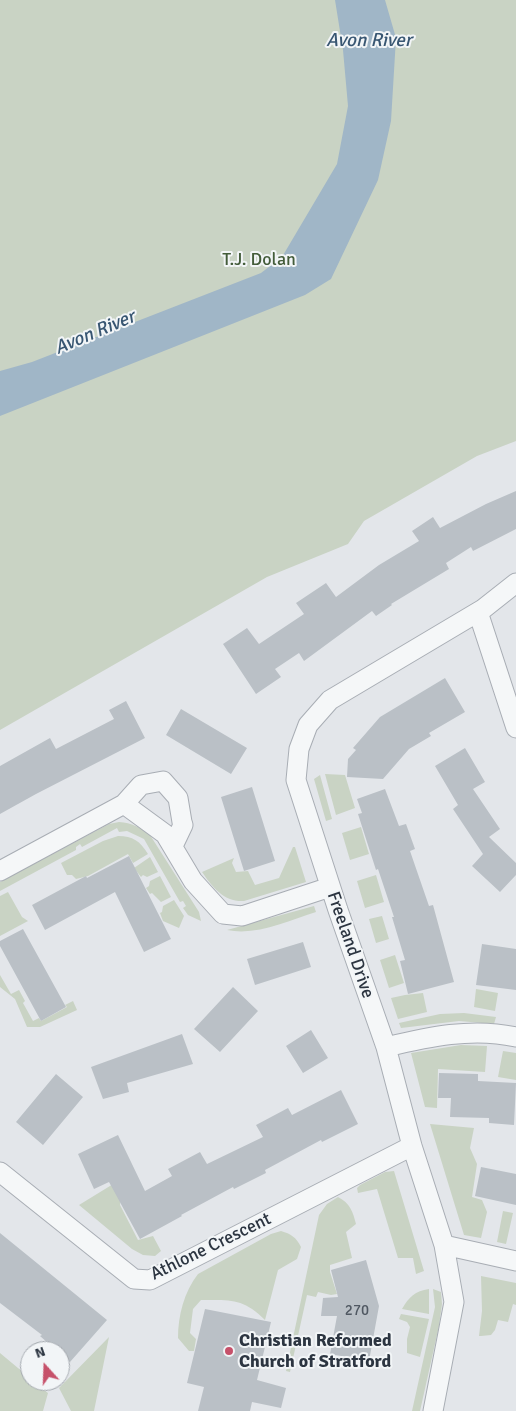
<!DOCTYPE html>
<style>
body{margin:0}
#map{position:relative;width:516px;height:1411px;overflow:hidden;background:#e3e6ea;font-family:Signika,sans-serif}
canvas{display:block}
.north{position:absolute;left:20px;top:1341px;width:50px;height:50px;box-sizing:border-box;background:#f2f5f7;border:1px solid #a3a8ae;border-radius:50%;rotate:340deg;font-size:14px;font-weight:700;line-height:20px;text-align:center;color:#2c3541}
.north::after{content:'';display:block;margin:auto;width:18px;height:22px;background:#c6516a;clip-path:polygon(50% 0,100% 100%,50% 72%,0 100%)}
</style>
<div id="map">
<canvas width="516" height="1411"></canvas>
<div class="north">N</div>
</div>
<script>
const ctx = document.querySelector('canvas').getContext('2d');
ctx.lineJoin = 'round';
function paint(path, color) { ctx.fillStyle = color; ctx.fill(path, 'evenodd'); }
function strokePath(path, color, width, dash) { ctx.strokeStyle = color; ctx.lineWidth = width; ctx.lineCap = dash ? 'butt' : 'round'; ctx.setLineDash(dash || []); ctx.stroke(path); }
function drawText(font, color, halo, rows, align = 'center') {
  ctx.font = font + ' Signika,sans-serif'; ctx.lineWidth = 4; ctx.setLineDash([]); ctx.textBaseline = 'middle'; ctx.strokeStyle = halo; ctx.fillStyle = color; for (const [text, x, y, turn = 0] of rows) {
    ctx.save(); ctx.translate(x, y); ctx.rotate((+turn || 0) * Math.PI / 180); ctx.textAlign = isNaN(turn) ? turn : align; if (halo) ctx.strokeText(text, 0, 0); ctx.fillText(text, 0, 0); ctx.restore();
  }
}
paint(new Path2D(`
 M0,0H516V441L477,456L364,521L348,544L267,577L0,730Z
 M325,774L345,775L355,808L336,815Z
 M320,775L332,819L326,821L314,779Z
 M119,822C132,823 140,827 150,835L199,912L201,921L188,915L183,908L186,906L183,901L180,902L144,839L127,831L119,832L117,828L82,847L80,844L76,847V850L0,891V882L109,824Z
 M361,827L369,854L350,860L342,833Z
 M118,836C133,836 140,841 148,854L133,863L128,854L88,876L76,879L72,875H67L61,863L103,841Z
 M293,847H295L306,882L244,901C224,902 213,888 202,872L234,858L232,863L236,872L248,871L255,885L279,878Z
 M150,857L158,872L147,877L143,875L141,877L134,868Z
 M376,875L384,902L365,908L357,881Z
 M160,876L171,897L161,902L152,893L150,894L146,888L149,886L150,881Z
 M8,892L22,917L28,921L0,936V896Z
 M174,900L184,916L179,928L163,921L160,913L162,912L163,906Z
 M314,906L316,912C287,921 257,936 227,930Z
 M382,916L389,939L376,943L369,919Z
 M395,955L404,983L389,988L380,960Z
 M0,975L11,994L19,990L25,1001L23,1003L33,1021L39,1018L41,1021L67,1007L65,1005L73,1001L77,1010L40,1027H27L15,999L0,987Z
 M476,989L498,993L495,1011L474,1007Z
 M423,993L427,1012L398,1019L391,998L405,995Z
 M464,1013L496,1017L494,1024L459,1021L401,1028L399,1023L440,1014Z
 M461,1045L487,1046L485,1072L438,1069L437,1108L425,1107L411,1053Z
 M503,1051L516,1053V1080L498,1077Z
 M430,1124L474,1128L470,1148L477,1164L472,1197L482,1200L487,1212L481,1238L464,1235Z
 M394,1171L424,1271L416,1274L413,1258H398L377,1189L358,1193L357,1188L360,1185L385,1172Z
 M123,1178L120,1205L138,1240L153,1236L161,1251L155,1256L143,1255L132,1249L79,1205Z
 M338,1197C350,1203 353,1212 356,1224L346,1232L352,1258L330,1265V1272L337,1294L331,1295L318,1292L316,1297L307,1295L290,1372L286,1371L319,1215L327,1204Z
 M503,1211L513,1213L506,1244L497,1242Z
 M281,1231C291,1234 296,1237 301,1247L297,1259L278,1270L265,1320C243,1298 231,1300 201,1300L193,1309L190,1333L196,1339L194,1351H189L178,1338C178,1316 184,1292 198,1274L271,1234Z
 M481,1276L516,1283V1305L513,1304L508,1322L498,1320L495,1330L491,1335L481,1336H479L482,1311Z
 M429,1289V1314L402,1309C409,1297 415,1291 429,1289Z
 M433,1289L441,1292L442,1304L439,1326L420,1411H412L435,1307Z
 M401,1314L429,1319L420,1357L407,1353V1339L410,1327L407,1322L399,1319Z
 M109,1337L94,1411H71L59,1388Z
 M0,1353L30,1378V1381H33L48,1393L43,1411H0Z`), '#c9d3c4');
paint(new Path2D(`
 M335,0H385L396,38L391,121L378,180L331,279L305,295L0,416V371L32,362L261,273L282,257L337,164L348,106L343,50Z`), '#a0b6c7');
paint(new Path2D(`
 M516,491V529L473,551L471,547L446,563L449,569L391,604L392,605L376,616L372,611L304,661L299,653L275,669L281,677L256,694L223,644L247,628L259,644L304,614L296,603L326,583L336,597L379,565L419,541L412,531L433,517L440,528L486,504Z
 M445,678L465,712L429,733L431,736L409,749L383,779L347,777L348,759L356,750L353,748L380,717Z
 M126,701L145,738L36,794L0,814V766L50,738L56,749L114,719L109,710Z
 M181,709L247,748L231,774L166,735Z
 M465,748L485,782L473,789L500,829L489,837L516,863V875L500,892L472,866L483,854L453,809L458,805L435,766Z
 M252,787L275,861L244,871L221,797Z
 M385,789L399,826L406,824L415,849L410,851L429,906L433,905L454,982L408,994L400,961L405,960L392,917H394L378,869L376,870L358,814L362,813L357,799Z
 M129,856L171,939L144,952L115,892L45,930L32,905L86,876L87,878Z
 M23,929L66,1007L41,1021L0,946V941Z
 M303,942L311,967L255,985L247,959Z
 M482,944L516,949V990L476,985Z
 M233,987L258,1011L220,1052L194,1029Z
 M311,1030L328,1058L303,1073L286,1046Z
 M182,1034L193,1064L127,1083L129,1092L103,1099L91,1067Z
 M439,1073L478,1074V1081L516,1083L514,1125L489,1123V1118L450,1117L451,1098H438Z
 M56,1074L83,1097L43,1145L16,1122Z
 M341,1090L358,1124L322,1142L321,1140L265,1170L266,1173L234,1189L233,1187L181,1215L182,1216L140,1239L109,1182L94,1189L78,1154L118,1135L145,1191L172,1176L168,1169L200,1152L207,1164L263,1137L256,1125L288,1108L292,1115Z
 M481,1167L516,1174V1205L475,1196Z
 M0,1233L107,1320L70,1362L60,1353V1351H57L40,1336L42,1335L0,1303Z
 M366,1260L379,1306L369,1361L330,1354L337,1316H321L323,1298L338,1297L331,1270Z
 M205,1309L271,1322L257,1380L286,1388L281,1408L252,1402L250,1411H198L204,1387L187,1383Z`), '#bac0c6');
const minor = new Path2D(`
 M478,612L516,728
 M124,804L141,785L163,781L178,798L182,822L183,825L173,846
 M0,871L124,804L165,834L193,881L223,914L242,916L330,887
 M386,1047C428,1037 472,1027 516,1037
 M0,1172L134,1279L150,1280L412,1146
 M444,1245L516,1261
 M433,1411L454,1302L444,1245L412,1146L386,1047L338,910L296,780L299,749L308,725L330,700L483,609L516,583`);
strokePath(minor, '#a8adb4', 21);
strokePath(minor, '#f5f7f8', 19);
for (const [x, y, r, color] of [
 [229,1351,5,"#c6516a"]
]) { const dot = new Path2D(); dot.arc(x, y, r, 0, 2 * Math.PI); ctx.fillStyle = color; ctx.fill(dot); strokePath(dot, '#f2f5f7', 2); }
drawText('15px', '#505862', null, [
 ["270",357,1311]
]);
drawText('18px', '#435c3a', '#f2f5f7', [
 ["T.J. Dolan",259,260]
]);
drawText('18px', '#2c3541', '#f2f5f7', [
 ["Freeland Drive",350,945,71],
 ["Athlone Crescent",211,1247,-26]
]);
drawText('bold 18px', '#2c3541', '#f2f5f7', [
 ["Christian Reformed",239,1341],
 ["Church of Stratford",239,1362]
], 'left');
drawText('italic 19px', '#385672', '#f2f5f7', [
 ["Avon River",369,41],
 ["Avon River",95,333,-23]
]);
</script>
